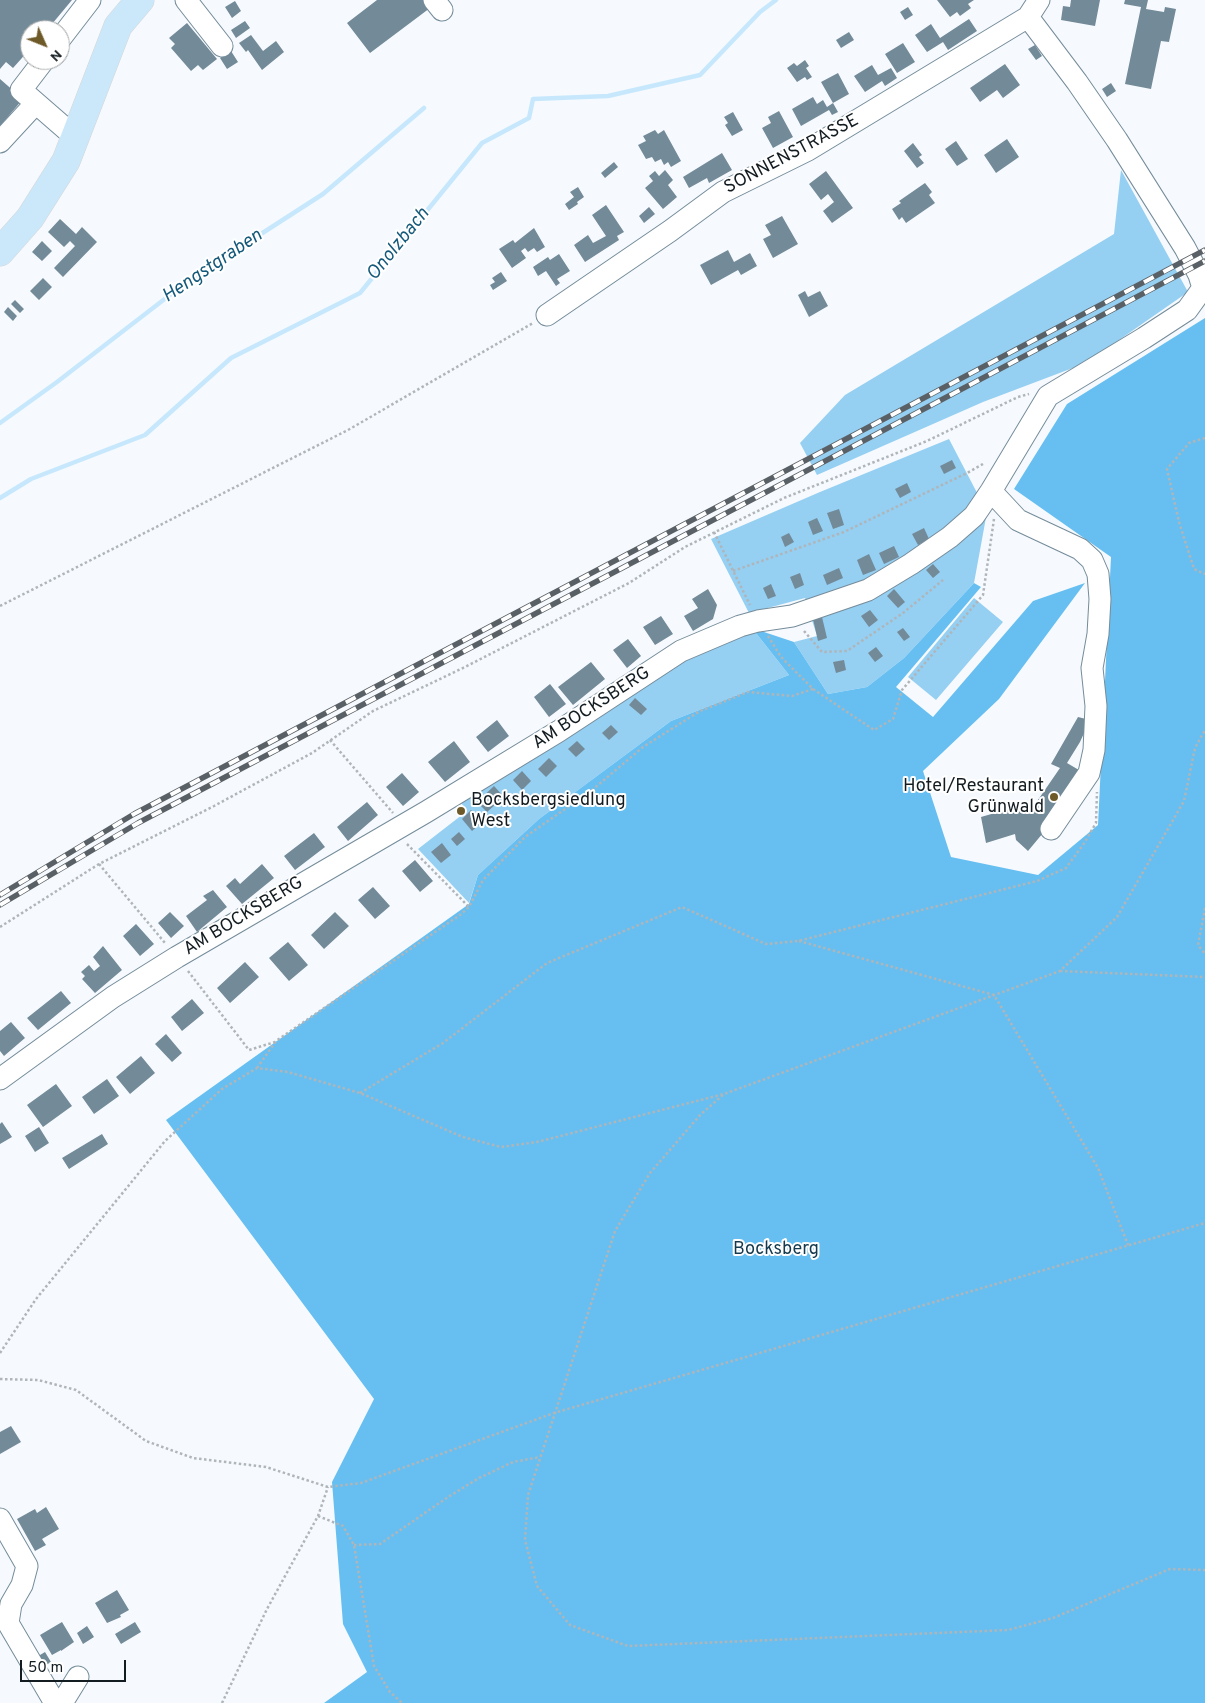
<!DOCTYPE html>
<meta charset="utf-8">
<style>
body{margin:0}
#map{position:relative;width:1205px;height:1703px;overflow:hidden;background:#f6fafe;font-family:Overpass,sans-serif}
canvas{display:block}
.north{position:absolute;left:20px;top:20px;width:50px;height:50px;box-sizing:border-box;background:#fff;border:1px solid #a1a4a6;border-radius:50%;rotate:134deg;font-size:14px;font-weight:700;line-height:20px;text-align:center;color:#131c21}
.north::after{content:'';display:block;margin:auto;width:18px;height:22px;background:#6e5928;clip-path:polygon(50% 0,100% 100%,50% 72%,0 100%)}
.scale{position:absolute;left:20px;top:1660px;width:106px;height:22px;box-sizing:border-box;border:2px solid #131c21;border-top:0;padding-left:6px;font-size:15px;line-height:18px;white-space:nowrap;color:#131c21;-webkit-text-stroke:4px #fff;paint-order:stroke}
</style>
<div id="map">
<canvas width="1205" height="1703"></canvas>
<div class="north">N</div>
<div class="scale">50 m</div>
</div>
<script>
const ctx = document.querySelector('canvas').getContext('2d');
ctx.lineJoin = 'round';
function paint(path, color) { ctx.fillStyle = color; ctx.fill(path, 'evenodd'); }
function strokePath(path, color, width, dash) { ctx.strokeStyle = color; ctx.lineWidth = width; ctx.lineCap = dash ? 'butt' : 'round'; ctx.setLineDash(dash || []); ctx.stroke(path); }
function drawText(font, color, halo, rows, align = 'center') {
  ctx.font = font + ' Overpass,sans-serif'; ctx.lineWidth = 4; ctx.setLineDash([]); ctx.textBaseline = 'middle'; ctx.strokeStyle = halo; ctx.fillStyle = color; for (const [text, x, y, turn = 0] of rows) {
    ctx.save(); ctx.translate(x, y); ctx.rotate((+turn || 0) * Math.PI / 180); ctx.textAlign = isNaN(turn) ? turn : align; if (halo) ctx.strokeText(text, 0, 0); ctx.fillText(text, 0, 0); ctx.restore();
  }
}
paint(new Path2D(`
 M1121,170L1188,292L1086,363L983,402L817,475L800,443L845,395L1114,234Z
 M949,439L987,512L974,583L904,658L867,687L828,694L794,642L817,636L805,598L749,613L711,539L820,492Z
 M974,598L1003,622L936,700L908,677Z
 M752,628L789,675L671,721L539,819L478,875L469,903L418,849L467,811L459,800L683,658Z`), '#95cff2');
paint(new Path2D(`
 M1205,318V1703H324L367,1672L343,1624L332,1482L374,1399L166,1120L469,904L478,875L539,819L671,721L789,675L752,628L794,642L828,694L867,687L904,658L974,583L981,587L896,687L933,717L1033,601L1085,583L999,699L923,771L951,857L1038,875L1098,825L1111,557L1014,489L1067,404Z`), '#67bff1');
strokePath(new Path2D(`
 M0,423L57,382L188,281L323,194L424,108
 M0,498L31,479L145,435L231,358L360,293L482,143L529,118L533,99L608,96L700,75L760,12L776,0`), '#c7e8fc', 4.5);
paint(new Path2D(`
 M0,0H72L47,30H30V49L13,68L6,62L0,69Z
 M377,0H424L430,8L370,53L347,23Z
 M937,0H974L968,4L971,8L960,16L957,12L950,17Z
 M1071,0H1100L1095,26L1061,20L1063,6L1070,7Z
 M1125,0H1148L1146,9L1164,12L1165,7L1176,9L1169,42L1161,41L1151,89L1125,84L1141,7L1124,4Z
 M235,1L241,11L232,18L225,7Z
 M908,7L913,15L905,20L900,12Z
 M969,19L977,31L948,50L943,42L927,52L915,35L931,24L940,38Z
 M245,21L250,28L236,38L231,30Z
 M187,23L217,59L203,70L198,65L191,71L171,48L175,44L169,38Z
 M849,32L854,40L841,48L836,40Z
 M251,35L263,51L276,41L284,52L262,70L248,50L246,52L239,43Z
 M903,43L915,62L897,73L885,54Z
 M1035,45L1042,56L1036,60L1028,49Z
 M231,51L238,62L227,69L220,58Z
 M805,60L809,66L806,68L812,77L807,80L805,77L797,82L787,68L794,63L797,66Z
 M1005,64L1020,85L1003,98L997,90L980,102L970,88Z
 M872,65L878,75L891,68L897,78L885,86L882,81L865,92L854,76Z
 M838,73L849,94L833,103L821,82Z
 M0,79L23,99L0,126Z
 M1111,83L1116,91L1107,97L1102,89Z
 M813,97L817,104L823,100L827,107L833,103L838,112L832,115L829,110L801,126L792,109Z
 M779,111L793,137L773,148L762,128L771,123L768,117Z
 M733,112L743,130L732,136L725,125L728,123L724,117Z
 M655,130L658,134L664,130L681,161L671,167L668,162L664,165L661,159L655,162L652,157L646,159L638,145L646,141L643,136Z
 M1007,139L1019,157L996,173L984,155Z
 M956,141L968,159L957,166L945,149Z
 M913,143L922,155L919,157L924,163L917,168L904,151Z
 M722,153L732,170L709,183L707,178L689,188L683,177Z
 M614,162L618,167L605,178L601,173Z
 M665,170L673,180L668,185L677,197L663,209L645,188L653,181L649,176L655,171L659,176Z
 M826,171L853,208L832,223L823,211L834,202L828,194L821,200L809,184Z
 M925,183L932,192L929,195L935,203L906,223L902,217L899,220L892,209L901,203L899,201Z
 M578,187L584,197L577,202L578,204L569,210L565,204L574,197L570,192Z
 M606,205L624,232L617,236L619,240L585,262L574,245L588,235L593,243L606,236L592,215Z
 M649,207L655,214L644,223L639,216Z
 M782,216L798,244L773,258L763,239L771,235L765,225Z
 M60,219L76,234L82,227L97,242L63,277L54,268L75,246L70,241L64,247L48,232Z
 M534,228L545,247L537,252L534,248L528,252L525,248L521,251L526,258L512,268L499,249L513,240L515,243Z
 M42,241L52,251L42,261L32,252Z
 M728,250L734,262L750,253L757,266L741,275L738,270L711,285L700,265Z
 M559,254L570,271L557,279L560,283L556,286L546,271L538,276L533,267L548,257L550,260Z
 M501,272L507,281L493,290L490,285L495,282L492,278Z
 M43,278L52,287L39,300L30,291Z
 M805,291L808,297L820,291L828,306L809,317L798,295Z
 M15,300L24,309L20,313L11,304Z
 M8,307L17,316L13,321L4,312Z
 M952,460L956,468L944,474L940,466Z
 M907,483L911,492L900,498L895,489Z
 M839,509L844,525L833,529L827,513Z
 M817,518L823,531L813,535L808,522Z
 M924,528L929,539L918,545L912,534Z
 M789,533L794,542L785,547L781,537Z
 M894,546L899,557L884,564L879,553Z
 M869,554L876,570L863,575L857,560Z
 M933,564L940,572L933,578L926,570Z
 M839,568L843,578L827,585L823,575Z
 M800,573L804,585L795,589L790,577Z
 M771,584L776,596L768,599L763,588Z
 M708,589L717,605L713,619L693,631L684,616L698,608L692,599Z
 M894,589L905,602L898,608L887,596Z
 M870,610L878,620L869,627L861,616Z
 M661,616L673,634L655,645L643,627Z
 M822,617L827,638L818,641L813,619Z
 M903,628L910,637L904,641L897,632Z
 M628,639L641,656L627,668L613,650Z
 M876,647L883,656L875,662L868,653Z
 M844,660L846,670L836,673L833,662Z
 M591,662L605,679L573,705L558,687Z
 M550,684L566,704L549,717L534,697Z
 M635,698L647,709L641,715L629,705Z
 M1078,717L1090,720L1080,742L1067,763L1084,773L1048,827L1028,851L1016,840L1015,834L986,843L981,817L1026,804L1029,813L1060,768L1051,764Z
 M497,720L509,736L488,752L476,737Z
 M611,725L618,732L609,740L602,733Z
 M454,741L470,762L445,782L428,762Z
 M577,741L585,749L576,757L568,749Z
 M549,758L557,766L546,777L538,769Z
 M522,771L531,781L522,790L513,780Z
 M402,773L419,792L403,806L386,787Z
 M494,786L504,797L487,812L477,802Z
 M367,802L378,815L348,841L337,827Z
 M471,810L482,822L472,831L462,819Z
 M459,832L465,839L457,846L451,839Z
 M314,833L325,847L295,870L284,856Z
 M442,843L451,855L441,863L431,852Z
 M415,860L433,881L420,892L402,871Z
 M262,864L274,878L242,904L226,886L235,878L240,884Z
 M373,887L390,906L375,919L358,900Z
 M213,890L227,907L197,932L186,916L207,900L203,896Z
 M170,912L184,926L171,938L158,923Z
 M335,912L349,926L324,949L311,935Z
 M136,924L154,944L140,956L123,936Z
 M288,942L308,965L289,981L269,958Z
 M103,946L122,970L95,993L82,979L85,976L81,972L89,965L94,971L100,966L93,957Z
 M245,962L259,977L230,1003L217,988Z
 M61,991L71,1003L38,1030L27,1018Z
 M192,999L204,1013L182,1031L171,1017Z
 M11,1022L25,1038L4,1056L0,1051V1031Z
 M166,1034L182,1053L172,1062L155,1044Z
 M141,1056L155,1073L130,1094L116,1077Z
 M107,1079L119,1096L94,1114L82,1097Z
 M56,1084L72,1106L43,1127L27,1105Z
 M2,1122L12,1137L0,1144V1124Z
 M39,1127L49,1143L35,1152L25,1136Z
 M102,1134L108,1144L69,1169L62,1158Z
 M11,1426L21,1442L0,1454V1432Z
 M46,1507L59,1529L42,1539L46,1545L35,1551L17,1519L35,1509L37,1513Z
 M117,1590L129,1610L120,1615L121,1617L107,1623L95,1603Z
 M62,1622L74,1642L61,1651V1650L52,1655L40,1635Z
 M135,1622L141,1632L121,1644L115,1634Z
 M87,1626L94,1637L83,1644L77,1633Z
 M45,1652L51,1662L41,1668L35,1658Z`), '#738a98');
const minor = new Path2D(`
 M186,0L222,46
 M434,0L442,10
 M60,39L90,0
 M44,60L21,90L75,137
 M0,142L36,103
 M547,315L670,231L723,192L808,150L1028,17L1039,0
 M991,491L1018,520L1080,549L1092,560L1098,574L1100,599L1098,634L1092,668L1096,706L1094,750L1089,773L1051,829
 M0,1079L113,997L177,957L426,812L559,731L681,651L740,626L758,621L792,616L868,590L911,564L950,537L974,516L991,491L1048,396L1144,338L1187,310L1203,288L1199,275L1185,248L1117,140L1077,82L1028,17
 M0,1519L27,1566L22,1585L11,1604L8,1623L55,1703
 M62,1703L78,1677`);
const major = new Path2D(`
 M0,252L30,218L66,161L118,26L140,0`);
strokePath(minor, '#758c9a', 23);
strokePath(major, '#d5d6d7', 29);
strokePath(new Path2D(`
 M1205,438L1189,443L1167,469L1179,522L1194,569L1205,574
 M714,532L750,605
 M733,571L844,532L967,473L983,464
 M0,606L348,430L533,323
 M804,631L822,652L847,651L903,613L943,580
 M768,636L781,657L813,689L874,730L893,719L902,690L983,595L994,519
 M330,740L393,813
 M407,844L469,907
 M99,864L165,943
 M1205,908L1198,945L1205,954
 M0,927L99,864L214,806L312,753L373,711L463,668L629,583L685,547L784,498L927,441L1018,397L1029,394
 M799,941L994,995L1098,1168L1128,1245
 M188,971L249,1050L275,1042
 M1060,971L1205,977
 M257,1068L276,1041L460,915L469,907L483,880L525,837L591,791L643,747L700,711L748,692L792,696L813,689
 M360,1093L443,1043L547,963L682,907L766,944L798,941L1037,881L1066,868L1083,845L1096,823L1097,792
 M723,1095L701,1114L650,1173L615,1231L528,1495L525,1540L537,1586L570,1625L628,1646L1008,1630L1053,1618L1170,1569L1205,1570
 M0,1353L36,1299L165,1141L222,1089L257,1068L288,1072L360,1093L463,1137L501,1147L537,1142L724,1094L1060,971L1117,917L1184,801L1195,748L1205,730
 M0,1379L38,1380L76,1390L146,1441L193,1458L266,1467L328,1487L361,1483L554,1413L1205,1223
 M318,1516L343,1526L354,1545L374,1666L390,1692L402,1703
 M354,1545L380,1544L448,1497L479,1478L513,1462L540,1457
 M222,1703L267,1609L318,1516L328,1487`), '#afb5b9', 2.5, [2.5, 2.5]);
strokePath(minor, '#fff', 21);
strokePath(major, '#cbe8fa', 28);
const rail = new Path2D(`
 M0,895L134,814L1205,250
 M0,905L138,823L1205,261`);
strokePath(rail, '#5a6166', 5.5);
strokePath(rail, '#fff', 4, [11]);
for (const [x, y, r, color] of [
 [1054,797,5,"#6e5928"],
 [461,811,5,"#6e5928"]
]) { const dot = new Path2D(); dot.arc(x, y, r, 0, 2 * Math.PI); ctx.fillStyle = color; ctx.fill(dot); strokePath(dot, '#fff', 2); }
drawText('18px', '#131c21', '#fff', [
 ["SONNENSTRASSE",792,155,-28],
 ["AM BOCKSBERG",592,709,-33],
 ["AM BOCKSBERG",244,917,-31]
]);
drawText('18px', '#131c21', '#fff', [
 ["Hotel/Restaurant",1044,787],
 ["Grünwald",1044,808],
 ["Bocksbergsiedlung",471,801,"left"],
 ["West",471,822,"left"]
], 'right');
drawText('18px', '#133a4e', '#fff', [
 ["Bocksberg",776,1250]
]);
drawText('italic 19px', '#165a7b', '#fff', [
 ["Onolzbach",399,245,-51],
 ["Hengstgraben",213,267,-34]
]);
</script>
